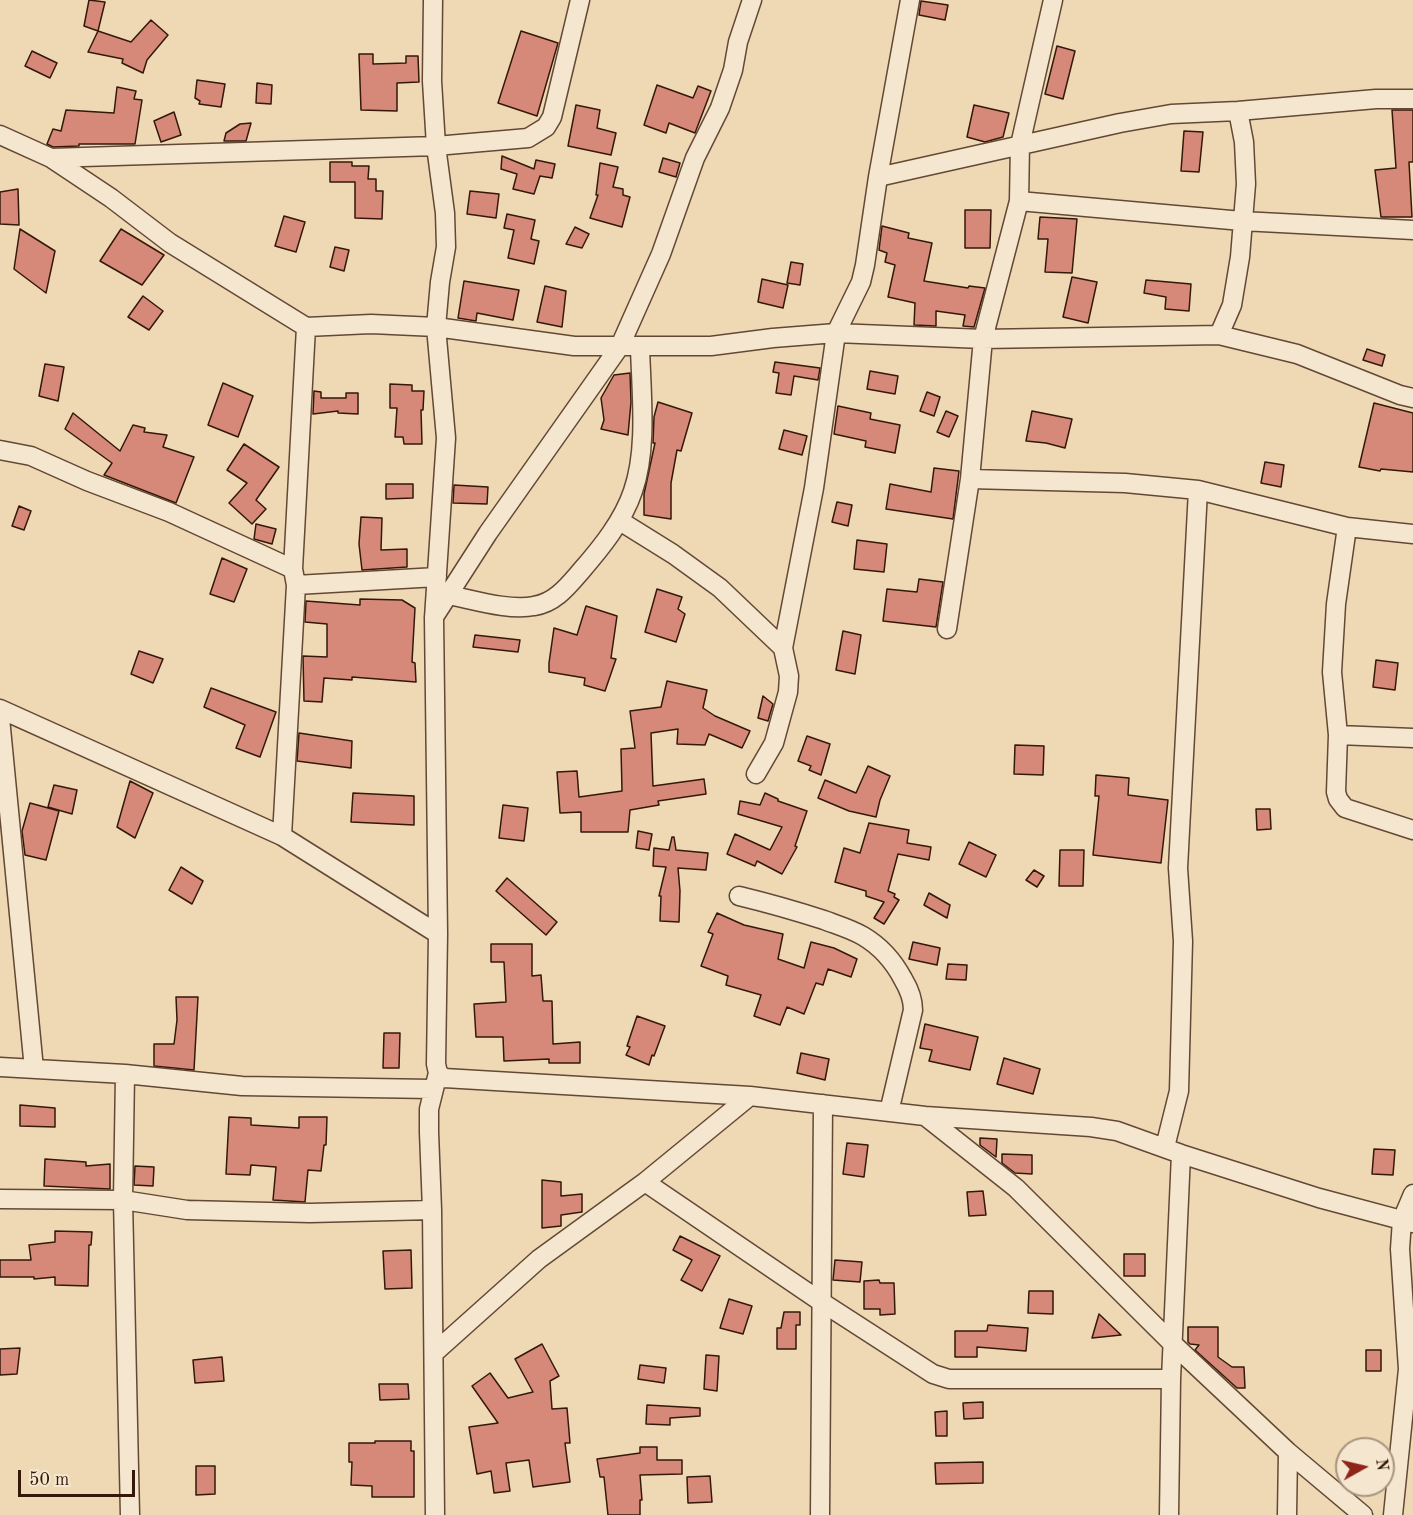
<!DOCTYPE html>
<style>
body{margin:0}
#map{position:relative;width:1413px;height:1515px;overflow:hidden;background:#efd9b5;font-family:"Old Standard TT",serif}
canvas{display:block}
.north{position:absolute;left:1335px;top:1437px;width:60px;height:60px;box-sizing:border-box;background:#f5e6cf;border:2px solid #a89480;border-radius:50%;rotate:82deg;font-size:16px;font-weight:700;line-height:24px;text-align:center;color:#34180a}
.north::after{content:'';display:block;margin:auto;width:21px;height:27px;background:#8f2418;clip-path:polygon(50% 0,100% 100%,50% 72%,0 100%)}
.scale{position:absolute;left:18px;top:1470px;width:117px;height:27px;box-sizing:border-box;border:3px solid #34180a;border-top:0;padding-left:8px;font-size:18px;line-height:21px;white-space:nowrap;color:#34180a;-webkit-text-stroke:4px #f5e6cf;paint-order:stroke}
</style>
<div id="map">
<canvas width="1413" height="1515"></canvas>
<div class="north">N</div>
<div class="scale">50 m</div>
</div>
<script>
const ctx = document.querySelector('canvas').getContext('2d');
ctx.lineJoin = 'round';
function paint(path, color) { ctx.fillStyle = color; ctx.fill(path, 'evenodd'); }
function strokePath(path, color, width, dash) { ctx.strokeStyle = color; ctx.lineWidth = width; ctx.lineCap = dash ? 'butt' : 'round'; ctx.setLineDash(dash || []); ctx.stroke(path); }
const building = new Path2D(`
 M89,0L105,2L98,31L84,26Z
 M921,1L948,5L945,20L919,15Z
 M151,20L168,35L147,60L143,73L122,63L123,59L88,52L98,31L131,42Z
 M521,31L558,43L537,116L498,103Z
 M1057,46L1075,51L1063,99L1045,94Z
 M32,51L57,63L50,78L25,66Z
 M359,54H373V64L406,63V56H418L419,82L397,83V111L361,110Z
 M197,80L225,84L221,107L199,104L200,101L195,98Z
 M257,83L272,85L271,104L256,103Z
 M657,85L693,98L698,86L711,91L695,133L669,123L666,133L644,125Z
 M117,87L136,91L134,99L142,100L135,144H79V146L53,147L47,144L53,129L61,131L66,110L114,113Z
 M576,105L600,110L597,128L616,133L611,155L568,146Z
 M974,105L1009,113L1003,137L985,142L967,137Z
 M1392,110H1413V162H1409L1412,217H1381L1375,170L1396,168Z
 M174,112L181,135L161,142L154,121Z
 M251,123L246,141H224L226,133L240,124Z
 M1184,131L1203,132L1199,172L1181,171Z
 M502,156L534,169L536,160L555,164L552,178L540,176L534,194L513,189L517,174L501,169Z
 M663,158L680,163L676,177L659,172Z
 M330,162H352V166H369L368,179H376V191H383L382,219L355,218V182H330Z
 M600,163L618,167L613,187L623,189V195L630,197L622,227L590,218L598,195H596Z
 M18,189L19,225L0,224V192Z
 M470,191L499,194L496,218L467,214Z
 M965,210H991L990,248H965Z
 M507,214L535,220L531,239L539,241L534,264L508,258L514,230L504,228Z
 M284,216L305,222L296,252L275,246Z
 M1040,217L1077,219L1072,273L1045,272L1048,239H1038Z
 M882,226L909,233L908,238L932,243L924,281L968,288L969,286L985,288L974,327L963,326L965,315L936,311V326L914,325L915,303L888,297L895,265L885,262L887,253L879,250Z
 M575,227L589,234L582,248L566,244Z
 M20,229L55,251L46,293L14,269Z
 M121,229L164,255L142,285L100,261Z
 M335,247L349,250L344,271L330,267Z
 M791,262L803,264L800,285L787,283Z
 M1072,277L1097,282L1088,323L1063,317Z
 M762,279L788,285L783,308L758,302Z
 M1146,280L1191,284L1189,311L1165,309L1166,297L1144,293Z
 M464,281L519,290L513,320L477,313L476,321L458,318Z
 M545,286L566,291L562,327L537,322Z
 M143,296L163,311L149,330L128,317Z
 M1367,349L1385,355L1382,366L1363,360Z
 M775,362L820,368L818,380L794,376L791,395L776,393L779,373L773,372Z
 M45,364L64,367L58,401L39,396Z
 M870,371L898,376L895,394L867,389Z
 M630,373L631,402L628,435L601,429L604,420L601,398L614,375Z
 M223,383L253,396L238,437L208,425Z
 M390,384L412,385V391H424L423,410H421L422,444H404L403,437H395L397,408H390Z
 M314,391L321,392V398H346V393H358V414L338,413V411L313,414Z
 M927,392L940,397L934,416L920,411Z
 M658,402L692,413L681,451L677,450L671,483V519L644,515V494L655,443H653L654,417Z
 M1374,403L1413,413V472L1381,469L1380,471L1359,467Z
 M838,406L871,413L870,419L900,425L895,453L865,447L866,441L834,434Z
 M946,411L958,416L949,437L937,432Z
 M1032,411L1072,419L1065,448L1046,443L1026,441Z
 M73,413L120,451L133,425L145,428L144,432L167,435L163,447L194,457L176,503L104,475L112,463L65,429Z
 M784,430L807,436L802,455L779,449Z
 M244,444L279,467L256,500L266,509L252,524L229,503L247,483L227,470Z
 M1265,462L1284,465L1281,487L1261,483Z
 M934,468L959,471L953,519L886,509L890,484L931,492Z
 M386,484H413V498L386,499Z
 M454,485L488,487L487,504L453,503Z
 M837,502L852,505L848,526L832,522Z
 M19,506L31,511L24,530L12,526Z
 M361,517L382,518L381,550L407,549V567L362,570L359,544Z
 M256,524L276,529L272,544L254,539Z
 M857,540L887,544L884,572L854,569Z
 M222,558L247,569L234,602L210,594Z
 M919,579L943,582L936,627L883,621L887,589L917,592Z
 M657,589L682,597L678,609L685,614L676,642L645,632Z
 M360,599L402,600L415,608L412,662L415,663L416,682L352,677V680L324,678L322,702L304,701L303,656L327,657V624L305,622L306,601L360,605Z
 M586,606L617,616L611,658L616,659L605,691L584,685L585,678L549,672V663L554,628L577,635Z
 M843,631L861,635L855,674L836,670Z
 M475,635L520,640L518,652L473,647Z
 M139,651L163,659L153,683L131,674Z
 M1376,660L1398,663L1395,690L1373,687Z
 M667,681L707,690L703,708L715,716L750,731L742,748L709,734L705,745L677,744L678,729L651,733L653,786L704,779L706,794L658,801L659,805L630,810L628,832H581V812L560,813L557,772L577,771L579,797L622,791L621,749L635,748L630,711L661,707Z
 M211,688L276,712L260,757L236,748L245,725L204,707Z
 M763,696L773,704L768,721L758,718Z
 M299,733L352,741L351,768L297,761Z
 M807,736L830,744L821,775L809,770L811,766L798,761Z
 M1015,745L1044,746L1043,775L1014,774Z
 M868,766L890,776L880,800L876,817L849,811L818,798L825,780L856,793Z
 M1096,775L1129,778L1128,795L1168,800L1161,863L1093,855L1099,796H1095Z
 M130,781L153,793L135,838L117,827Z
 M54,785L77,790L72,814L48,807Z
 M353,793L414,796V825L351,822Z
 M765,793L778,799V801L807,811L795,846L797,847L782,874L757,861L755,866L727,854L735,834L770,850L782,827L738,814L740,801L760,805Z
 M30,803L59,811L46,860L25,855L22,831Z
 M503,805L528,808L524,841L499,838Z
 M1256,809H1270L1271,829L1257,830Z
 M869,823L909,830L907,843L931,847L929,860L898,854L888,891L895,894L894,897L899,900L884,924L874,918L884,902L866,896V891L835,882L844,848L860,853Z
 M638,831L652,834L649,850L636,848Z
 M672,837H674L676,850L708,853L706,870L678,868L680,891L679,922L660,921L661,896H659L666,867L653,866L654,848L669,850Z
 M969,842L996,855L986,877L959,864Z
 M1060,850H1084L1083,886H1059Z
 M181,867L203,881L192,904L169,890Z
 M1034,870L1044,876L1037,887L1026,880Z
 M507,878L557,922L546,935L496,891Z
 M929,893L950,905L947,918L924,905Z
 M717,913L744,925L783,934L778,959L804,968L811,942L834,948L857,959L851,977L828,969L823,985L816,983L804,1014L787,1007L780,1025L754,1016L761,995L726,985L728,976L701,966L713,934L708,932Z
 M913,942L940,948L937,965L909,959Z
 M491,944H532V976L541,975L543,1001H552L553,1044L580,1042V1063H549V1059L504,1061L503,1037H476L474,1004L506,1002L504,962H491Z
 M948,964L967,965L966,980L946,979Z
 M176,997H198L194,1070L154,1066V1044H174L177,1020Z
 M637,1016L665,1026L654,1056L652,1055L649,1065L626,1055L630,1047L627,1046Z
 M925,1024L978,1037L970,1070L929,1061L932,1050L920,1048Z
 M384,1033H400L399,1068H383Z
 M801,1053L829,1059L825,1080L797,1073Z
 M1004,1058L1040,1069L1033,1094L997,1084Z
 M20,1105L55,1108V1127L20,1126Z
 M229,1117L251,1118V1125L299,1128V1117H327L326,1145H324L321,1171L308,1170L305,1202L273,1200L276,1167L251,1165L250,1175L226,1174Z
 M980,1138L997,1139L996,1157L980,1145Z
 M847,1143L868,1145L864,1177L843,1174Z
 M1374,1149L1395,1150L1393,1175L1372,1174Z
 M1002,1154L1032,1155V1174L1015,1173L1002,1163Z
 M45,1159L86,1162V1166L110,1164V1189L44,1186Z
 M135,1166L154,1167L153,1186L134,1185Z
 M542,1180L561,1182V1196L582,1194V1212L561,1215V1226L542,1228Z
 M983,1191L986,1215L969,1216L967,1192Z
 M55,1231L92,1232L91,1245H89L88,1286L55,1285V1277L34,1279V1277H0V1260H31L29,1245L55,1242Z
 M680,1236L720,1256L702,1291L681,1280L692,1260L673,1250Z
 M411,1250L412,1288L385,1289L383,1251Z
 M1124,1254H1145V1276H1124Z
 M835,1260L862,1262L860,1282L833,1280Z
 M879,1280L880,1283H894L895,1314L880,1315V1309H864V1281Z
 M1029,1291H1053V1314L1028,1313Z
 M729,1299L752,1306L743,1334L720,1328Z
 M784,1312H800V1325H796V1349H777V1328H781Z
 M1099,1314L1121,1335L1092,1338Z
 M988,1325L1028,1328L1026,1351L977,1347V1357H955V1331H987Z
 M1188,1327H1218V1357L1232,1367H1244L1245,1388H1237L1195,1350L1199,1345L1190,1344L1188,1342Z
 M542,1344L559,1376L550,1381L552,1409L567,1408L570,1443H565L570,1482L533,1487L529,1460L506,1463L510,1491L494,1493L491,1471L477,1474L469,1427L498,1423L472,1386L490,1373L508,1398L533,1392L515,1359Z
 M20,1348L17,1374L0,1375V1349Z
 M1366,1350H1381V1371H1366Z
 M706,1355L719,1356L717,1391L704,1389Z
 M222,1357L224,1381L195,1383L193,1360Z
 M640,1365L666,1368L664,1383L638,1379Z
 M379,1384H408L409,1399L380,1400Z
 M983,1402V1418L964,1419L963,1403Z
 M647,1405L700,1408V1416L670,1418V1425L646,1424Z
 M947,1411V1436H936L935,1412Z
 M375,1441H411V1451H414V1497H372V1486L351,1485L352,1462H349V1443H375Z
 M640,1447H657V1460H682V1474L640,1475L642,1500H640V1515H608L604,1477H600L597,1459L640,1453Z
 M983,1462V1483L936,1484L935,1463Z
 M196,1466H215V1494L196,1495Z
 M710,1476L712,1502L688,1503L687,1477Z`);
paint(building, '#d68979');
strokePath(building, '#34180a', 1.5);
const minor = new Path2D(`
 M433,0L432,81L436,146L445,213L446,247L440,282L436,327L446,438L434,618L438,934L436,1064L438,1073L429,1109V1132L432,1210L435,1515
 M0,135L51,158L111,198L170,243L306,327L371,324L436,327L574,346H711L773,338L836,333L983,339L1219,335L1297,354L1400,395L1413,398
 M51,158L436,146L528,138L546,127L552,117L580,0
 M878,177L1120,123L1171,114L1238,111L1376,99H1413
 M1019,201L1242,221L1413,230
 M1219,335L1232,305L1240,257L1246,184L1244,142L1238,111
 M0,450L31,456L87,481L169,512L293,569
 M970,479L1125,483L1198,490L1347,527L1413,534
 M620,521L673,554L720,588L783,648
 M1347,527L1336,604L1332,672L1338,735L1336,792L1338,799L1345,808L1413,830
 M296,585L437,577
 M449,595C474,600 510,611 534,606C555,603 568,586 581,571C601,548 623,521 633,491C648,448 641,391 640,346
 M434,617L488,533L620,346L661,254L695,158L720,108L733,70L738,42L752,0
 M947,629L970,479L983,339L1019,201L1020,145L1053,0
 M0,709L282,836L438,934
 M0,718L34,1069
 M1338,735L1413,738
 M756,774L774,743L788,692L789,676L783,648L814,488L836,333L861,282L865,265L878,177L910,0
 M282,836L296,585L293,569L306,327
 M739,896C768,903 796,911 824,920C837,925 851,929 863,936C880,946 894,962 903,979C909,989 913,998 913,1010L889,1112
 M0,1067L125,1074L242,1086L432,1089
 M438,1073L444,1078L750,1096L925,1116L1091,1127L1117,1131L1181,1154L1319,1198L1413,1223
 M125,1074L123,1200L130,1515
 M925,1116L1016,1188L1173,1344L1288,1452L1363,1515
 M1165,1147L1179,1091L1183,941L1178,868L1198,490
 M645,1182L820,1301L933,1374L949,1379H1171
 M0,1199L123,1200L187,1210L310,1213L432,1210
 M434,1353L539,1259L645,1182L750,1096
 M820,1515L823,1104
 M1169,1515L1171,1379L1181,1154
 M1287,1515L1288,1452
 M1393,1515L1408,1369L1400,1249L1402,1220L1413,1194`);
strokePath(minor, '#634835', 21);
strokePath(minor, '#f5e6cf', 18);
</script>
